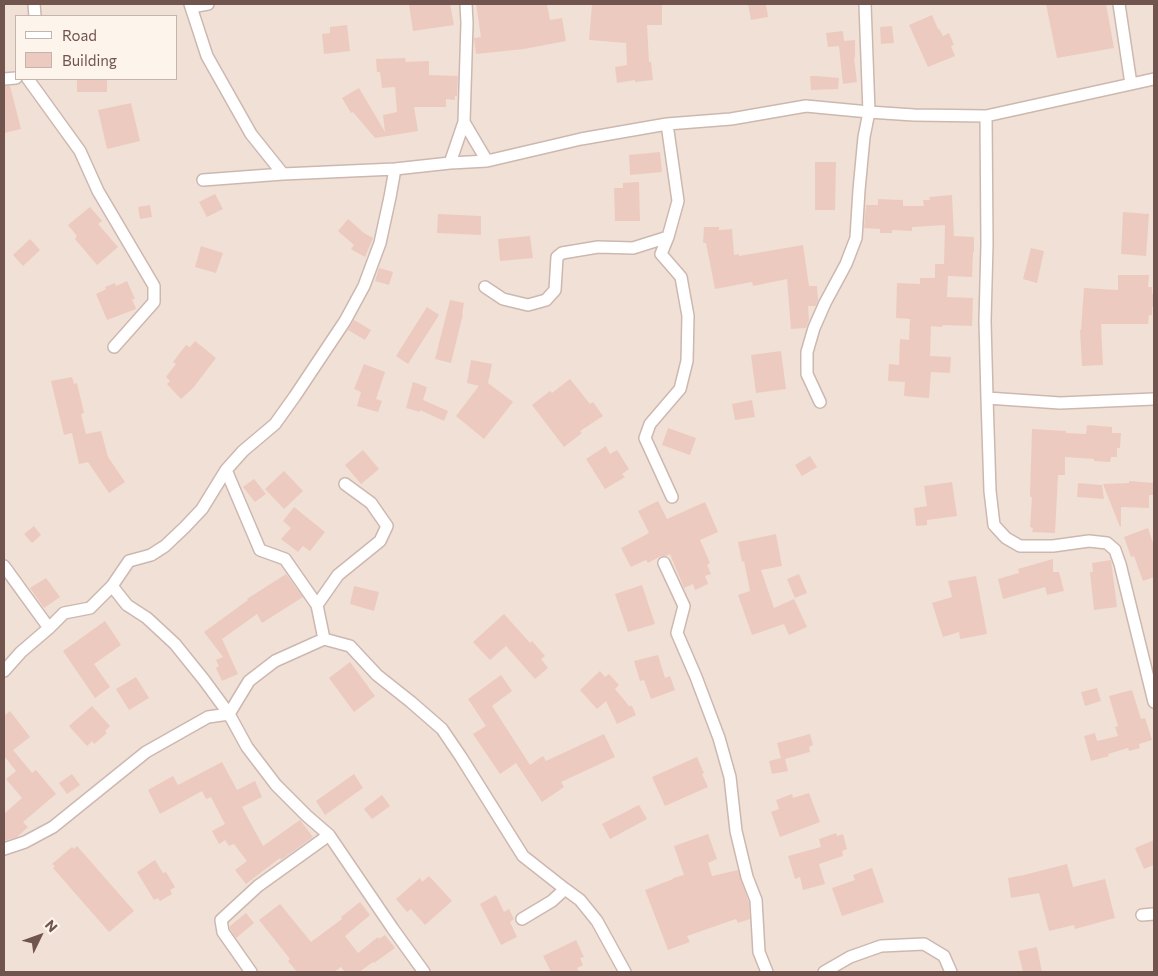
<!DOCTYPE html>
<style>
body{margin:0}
#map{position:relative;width:1158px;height:976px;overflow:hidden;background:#faefe6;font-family:Commissioner,sans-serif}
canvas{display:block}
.frame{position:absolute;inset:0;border:5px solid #71544d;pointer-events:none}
.legend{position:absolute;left:15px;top:15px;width:162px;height:65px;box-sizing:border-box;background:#fdf4ec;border:1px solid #c5b4ac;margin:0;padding:6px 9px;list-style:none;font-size:15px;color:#71544d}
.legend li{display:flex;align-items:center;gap:10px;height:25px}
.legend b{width:25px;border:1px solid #c5b4ac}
.north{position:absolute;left:15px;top:911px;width:50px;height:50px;-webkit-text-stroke:4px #fdf4ec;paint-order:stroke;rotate:48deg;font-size:14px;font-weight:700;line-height:20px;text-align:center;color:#71544d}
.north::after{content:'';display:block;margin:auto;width:18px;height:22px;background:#71544d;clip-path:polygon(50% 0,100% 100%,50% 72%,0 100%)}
</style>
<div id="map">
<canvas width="1158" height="976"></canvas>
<div class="frame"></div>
<ul class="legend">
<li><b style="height:6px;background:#fff"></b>Road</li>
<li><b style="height:14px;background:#edcac0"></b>Building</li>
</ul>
<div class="north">N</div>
</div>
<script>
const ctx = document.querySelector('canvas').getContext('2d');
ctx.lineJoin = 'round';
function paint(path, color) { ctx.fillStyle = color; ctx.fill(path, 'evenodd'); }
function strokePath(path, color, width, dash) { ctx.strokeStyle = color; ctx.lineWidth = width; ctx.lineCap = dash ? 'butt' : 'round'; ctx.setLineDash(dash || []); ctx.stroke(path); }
paint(new Path2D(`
 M4,4H1154V972H4ZM16,16H176V79H16Z`), '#f1e0d5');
paint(new Path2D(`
 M409,4H450L454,25L413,31Z
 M476,4H547L550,20L562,18L566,41L524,49L476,54L474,38L481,37Z
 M592,4L611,5V4H662V25H647L649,62H651L653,80L635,82V80L617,83L615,67L627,65L626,43L589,40Z
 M748,4H766L768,17L751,20Z
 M1046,4H1106L1114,48L1057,58Z
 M932,15L938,29H939L943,36L949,33L954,45L951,46L955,56L928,67L909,25Z
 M347,25L350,51L324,54L322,34L330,33V27Z
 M892,26L894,43L881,44L880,27Z
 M843,31L844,41L855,40V58H854L857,82L843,84L839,46L828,47L826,33Z
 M405,58L406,62L429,61V75L458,76L457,96H455V100L446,99V107H414L418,131L375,138L353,112L351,113L342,98L359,88L385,132L383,115L397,112L395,87L382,88L380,72H377L376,59Z
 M810,76H817L839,78L838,89L811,90Z
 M77,79H107V92H77Z
 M4,86H10L21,129L4,133Z
 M131,103L140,141L107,149L98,110Z
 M660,152L662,172L630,175L629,155Z
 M815,162H836L835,210H815Z
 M639,182L640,221H615L614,188H623V183Z
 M215,194L223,209L207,217L199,202Z
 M952,195L954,236L974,237V252H973L972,277L948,276L947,297L973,298L972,326L943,325L942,327L931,326L930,356L951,357L950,373L931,372L929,398L904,396L905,382L888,381L889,364L899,365L900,339L909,340L910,319L896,318L897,283L920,284V278H935V264H944L945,225L912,227V231L892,230V233H880V229L864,228L866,205H878V199L903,200V206H924L923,200H930L929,197Z
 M150,205L152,217L140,219L138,207Z
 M90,207L102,221L98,224L118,247L97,265L75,239L77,236L68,225Z
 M1123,212L1149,214L1146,256L1121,254Z
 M438,214L481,216V235L437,233Z
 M348,219L364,233L373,238L365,257L351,249L354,245L338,231Z
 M704,227H719V230L732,229L734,255L739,254V256L803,245L809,286H817L818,300L816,306H808L809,320L806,328L791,329L787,279L753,286L752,282L715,289L706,243H703Z
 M530,236L533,258L500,261L498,239Z
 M30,239L40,250L23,266L13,255Z
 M201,246L223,253L216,273L195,267Z
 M1031,248L1044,251L1037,283L1023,279Z
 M379,268L393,272L389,285L375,281Z
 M1118,275H1149L1148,287H1152V294H1154V307H1152V315H1149L1148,324H1101L1103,365L1082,366L1080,330H1081L1084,288L1118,290Z
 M127,281L135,299H132L136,309L107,320L96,294L106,289L105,287L115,283L116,286Z
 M450,300L464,303L462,314H463L451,363L435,359Z
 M427,307L439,315L408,364L396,356Z
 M354,320L371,330L365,340L348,330Z
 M195,341L216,358L193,388L181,399L167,384L170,381L166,377L176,364L173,362L186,345L190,347Z
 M781,351L786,389L756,393L751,355Z
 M471,360L492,364L488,383L513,402L484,439L456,416L479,386L467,383Z
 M364,364L385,372L376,399L382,401L378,412L357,406L361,392L354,389Z
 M72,377L74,384L77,383L84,413L81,414L86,434L101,431L108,457L125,482L109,493L88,462L79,464L72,433L64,435L51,381Z
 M570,379L590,404L593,402L603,416L580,431L582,433L564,447L532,405L550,391L552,393Z
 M413,382L427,387L423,400L448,411L444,421L420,410V412L406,408Z
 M752,400L755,417L735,420L732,404Z
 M1087,425L1112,427V433H1121L1120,448H1117V457H1111L1110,462L1094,461V459L1065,457V475H1058L1055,533L1032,532L1033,528L1030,527L1032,497H1030L1032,429L1066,431V433L1086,434Z
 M668,428L696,438L690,455L662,445Z
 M606,446L610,454L617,450L629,469L622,474L625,477L605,489L586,459Z
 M363,450L379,469L361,484L345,465Z
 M810,456L817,467L802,476L795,465Z
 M284,471L303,491L284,509L265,489Z
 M254,479L266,494L255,502L243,487Z
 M1129,481L1154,483V495H1149V508L1121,507V526L1120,527L1103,484L1129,483Z
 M952,482L957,516L927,520V525L916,526L914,508L927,506L924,486Z
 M1078,483L1102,485L1104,499L1077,497Z
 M658,501L667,519L705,502L718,532L700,540L710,563L707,565L711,574L705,576L708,584L695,590L693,584L684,588L670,554L666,556H661L648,563L646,560L631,567L621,548L649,533L638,511Z
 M294,507L325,532L310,551L303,546L298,552L281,539L291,528L283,521Z
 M34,526L41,535L32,543L24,534Z
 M1148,528L1154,546V577L1143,581L1134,556L1131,557L1124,537Z
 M776,534L782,566L761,570L774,608L794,599L807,627L789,635L784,624L752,635L738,595L750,591L744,561L742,562L738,542Z
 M1053,559V572H1059L1064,591L1047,595L1045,587L1003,599L998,579L1019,573L1018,569Z
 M1111,560L1117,607L1094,610L1090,572H1093L1092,563Z
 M286,574L303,597L262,623L257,614L222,639L238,674L222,681L216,668L219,666L216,660L223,657L204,632L248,600L247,599Z
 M799,574L807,593L795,598L787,579Z
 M976,576L987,634L960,639L959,632L943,637L932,603L952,597L948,581Z
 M46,578L60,597L44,608L30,588Z
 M642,585L655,624L628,632L615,594Z
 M354,586L379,592L374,611L350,604Z
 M504,614L530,643L532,641L545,656L541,659L548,668L535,679L506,646L490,660L473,642Z
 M105,621L121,645L94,664L110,687L95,698L63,651Z
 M658,655L665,678L670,676L675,690L651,699L644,680L640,681L634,661Z
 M350,662L375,696L354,712L329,678Z
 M600,671L605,677L609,674L619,685L615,689L629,706H632L636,715L617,724L606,701L597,709L580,690Z
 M501,675L512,691L492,706L530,765L543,756L546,761L604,734L615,757L561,782L564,787L542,802L516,763L500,774L473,734L486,726L468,699Z
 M136,677L149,698L129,710L116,689Z
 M1097,688L1101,701L1085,706L1081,692Z
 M1132,690L1141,719L1145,718L1152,740L1139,744L1140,748L1129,751L1128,748L1108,754L1109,756L1091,761L1084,736L1095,733L1097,741L1118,736L1115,727L1118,726L1109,696Z
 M92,706L110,726L105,731L107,733L94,744L92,741L87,746L69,726Z
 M10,711L30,737L13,750L32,773L36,770L56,794L23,822L28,827L17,837L4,841V814L22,798L6,779L16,771L5,757L4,758V716Z
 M810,734L813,745L809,747L810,752L785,759L788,771L772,774L769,761L781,758L777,743Z
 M697,757L704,773L702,774L708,787L665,806L652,777Z
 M222,762L237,790L255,781L262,797L242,807L263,846L300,820L313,837L281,860L280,858L246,884L235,870L247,861L234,844L229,846L225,840L219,844L212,831L225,824L211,797L206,799L202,791L160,814L148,790L173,776L178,785Z
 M72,774L80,785L67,794L59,783Z
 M354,774L363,788L325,815L316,801Z
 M809,793L820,822L780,837L771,812L779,809L776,800L792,794L793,798Z
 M382,795L390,806L372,819L364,809Z
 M639,805L647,819L610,839L602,824Z
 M836,833L837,836L843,834L847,849L842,851L843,856L819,864L825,884L803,890L800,877L795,879L788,856L821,847L819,839Z
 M708,834L717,859L708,863L712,876L738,870L749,903L750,919L738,923L736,919L687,936L690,942L668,950L645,890L673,879V878L684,875L674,846Z
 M1154,840V865L1144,869L1135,848Z
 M77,846L134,911L109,932L53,868L55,866L52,864L72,847L74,849Z
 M155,860L163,873L166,872L175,887L170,890L172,894L160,901L158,898L154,900L137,872Z
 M1067,864L1073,887L1105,879L1115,918L1075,929L1074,925L1049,931L1039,893L1011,898L1008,878L1024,875Z
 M872,868L884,902L842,916L832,888L855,880L853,875Z
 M429,876L452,901L425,925L411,909L407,912L396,899L420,878L422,882Z
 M496,895L504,912L509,909L514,919L510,922L517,937L501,945L480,904Z
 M360,902L370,915L345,936L358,953L378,937L379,939L385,935L395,948L374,963L373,962L359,972H345L341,967L334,972H297L288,961L290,959L259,920L280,904L311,942L342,919L341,917Z
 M246,913L254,923L236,938L230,929V926Z
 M576,940L584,957L580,958L583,965L577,968L579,972H551L543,956Z
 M1037,947L1042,972H1023L1018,951Z`), '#edcac0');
const street = new Path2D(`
 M34,4L35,16
 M190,4L207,56L251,134L283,174
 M865,4L869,112L914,115L986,116L1154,79
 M1119,4L1131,84
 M191,7L208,4
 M4,79L16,78
 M28,79L80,151L98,191L154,286V302L114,347
 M986,116L987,244L985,321L987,398L990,491L994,525L1006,538L1020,546H1053L1089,541L1107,543L1115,550L1120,564L1154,702
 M464,122L487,161
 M667,124L678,201L668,237L661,254L681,277L688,316L687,361L680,389L650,424L645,438L672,497
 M450,163L464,122L467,23L466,4
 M203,180L283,174L395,169L450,163L487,161L581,139L667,124L731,119L806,106L869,112L864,137L859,190L856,238L846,264L825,303L814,328L807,352V374L820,402
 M485,287L503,299L528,305L546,300L555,290L557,257L562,253L598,247L633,248L668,237
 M987,398L1060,403L1154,399
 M226,470L260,550L285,559L317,605
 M664,563L684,606L677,633L696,677L719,738L730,777L736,831L747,877L756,900L759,952L767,972
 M4,566L49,628
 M112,586L129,561L151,555L165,546L185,527L202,509L226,470L243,451L275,424L295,396L345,321L364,286L380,243L390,197L395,169
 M324,639L317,605L338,575L380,541L387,526L371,503L345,484
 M4,671L21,652L49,628L64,613L90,608L112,586L127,605L147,618L175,644L204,680L229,714L247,747L276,785L307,816L329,835L393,929L424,972
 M4,849L25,842L53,827L146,752L208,717L229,714L249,681L275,661L324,639L350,646L377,675L411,702L442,729L461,757L523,856L565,889
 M1142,915L1154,914
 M522,919L552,901L565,889L580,900L597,921L625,972
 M251,972L223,932L221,920L258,886L329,835
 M824,972L850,957L881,946L924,944L944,956L951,972`);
strokePath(street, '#cdb8b0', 14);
strokePath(street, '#fff', 11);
</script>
